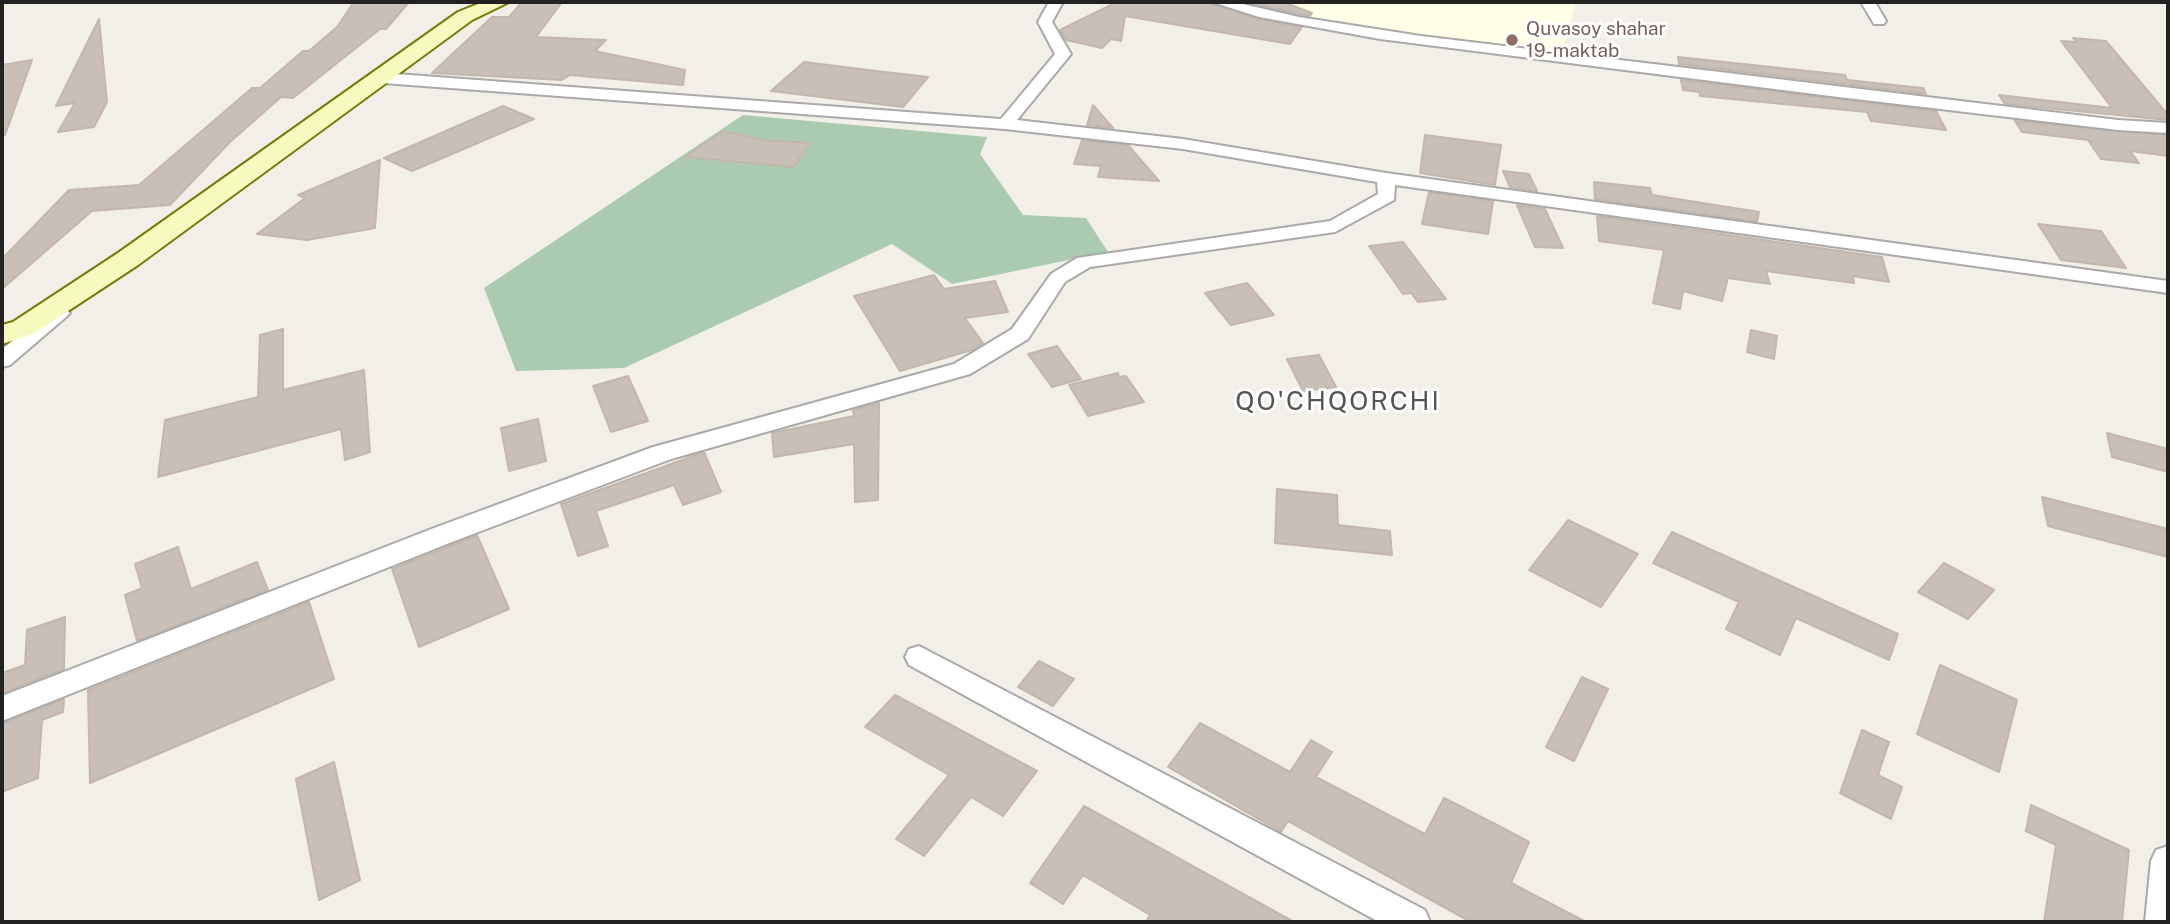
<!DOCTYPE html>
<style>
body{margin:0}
#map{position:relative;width:2170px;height:924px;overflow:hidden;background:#f2efe9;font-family:"Public Sans",sans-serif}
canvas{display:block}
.frame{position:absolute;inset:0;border:4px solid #222;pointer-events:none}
</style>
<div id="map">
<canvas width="2170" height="924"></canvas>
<div class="frame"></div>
</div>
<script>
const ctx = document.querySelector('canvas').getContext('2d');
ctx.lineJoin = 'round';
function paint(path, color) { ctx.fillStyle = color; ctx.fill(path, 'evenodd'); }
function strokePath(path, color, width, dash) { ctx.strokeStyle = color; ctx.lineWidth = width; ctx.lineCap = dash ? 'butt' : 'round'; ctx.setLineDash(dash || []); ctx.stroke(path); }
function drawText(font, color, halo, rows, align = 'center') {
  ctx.font = font + ' "Public Sans",sans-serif'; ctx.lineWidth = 6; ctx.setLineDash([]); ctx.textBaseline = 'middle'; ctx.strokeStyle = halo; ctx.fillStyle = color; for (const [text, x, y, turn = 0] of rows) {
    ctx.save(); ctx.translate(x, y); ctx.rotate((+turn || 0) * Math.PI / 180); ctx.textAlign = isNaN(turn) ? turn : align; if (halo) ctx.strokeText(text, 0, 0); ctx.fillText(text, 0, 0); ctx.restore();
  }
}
paint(new Path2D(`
 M1237,2H1576L1562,54L1354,27L1280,14Z`), '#ffffe5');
paint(new Path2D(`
 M743,115L987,137L980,154L1023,215L1086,218L1108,252L952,284L892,244L624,368L516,371L484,288Z`), '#aacbaf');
const building = new Path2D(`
 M354,2H409L386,29H380L293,98L281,97L230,142L170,205L92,211L2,289V259L69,190L139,185L252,88H260L303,51H309L337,27Z
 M522,2H562L536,37L606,40L595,51L685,70L683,85L570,75L562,80L432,73L492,17H509Z
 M1117,2H1209L1258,19L1302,27L1290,44L1125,16L1121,41L1111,39L1102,48L1066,40L1060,30Z
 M1245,2H1283L1312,13L1310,16L1299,14Z
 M99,19L107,102L94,127L58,132L75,103L56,106Z
 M2073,38L2106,41L2168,115V120L2005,104L1999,95L2112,108L2061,41L2077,42Z
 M1678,57L1845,75L1847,80L1923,88L1926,94L1679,64Z
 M32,60L5,135L2,134V65Z
 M804,62L876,71L928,77L903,107L771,91Z
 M1681,80L1936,111L1946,130L1871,121L1867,112L1700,96L1699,92L1683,90Z
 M1093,105L1113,128L1087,125Z
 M503,106L534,119L412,171L384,158Z
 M2015,121L2168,135V156L2130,151L2139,163L2101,159L2088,140L2022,132Z
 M723,131L762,140L810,143L794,167L685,157Z
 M1425,135L1501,145L1495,185L1420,173Z
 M1082,140L1128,145L1159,181L1098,177L1101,166L1074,164Z
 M380,160L375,228L307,240L257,234L305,198L298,195Z
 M1503,171L1529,174L1537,191L1510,187Z
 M1594,182L1650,188L1652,195L1759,212L1757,222L1595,199Z
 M1429,192L1493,201L1488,234L1422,224Z
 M1517,205L1545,209L1563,248L1535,247Z
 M1597,216L1882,257L1889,282L1853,276L1854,283L1766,271L1770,284L1728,278L1722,301L1683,291L1680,309L1653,303L1664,250L1599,241Z
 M2038,224L2101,231L2126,268L2061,260Z
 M1403,242L1446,299L1418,302L1411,293L1403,294L1369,246Z
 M934,275L944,289L995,281L1008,312L965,318L983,343L972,350L900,371L854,296Z
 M1247,283L1274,315L1231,325L1205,293Z
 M283,329V390L364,370L370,452L345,460L341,429L158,477L165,420L258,397L260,335Z
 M1751,330L1777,336L1774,359L1747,352Z
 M1057,346L1081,379L1052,387L1028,354Z
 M1319,355L1336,387L1303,391L1287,359Z
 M1118,373L1119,377L1126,376L1144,402L1088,416L1069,385Z
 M628,376L648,421L611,432L593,386Z
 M879,403L878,500L855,502L854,444L774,457L772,433L854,416L853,410Z
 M538,419L546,461L509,471L501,428Z
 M2107,433L2168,449V472L2112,457Z
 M704,452L721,492L683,505L674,485L596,511L608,546L578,556L561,504Z
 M1277,489L1337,495L1338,525L1390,531L1392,555L1275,543Z
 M2042,497L2168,529V557L2048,526Z
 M1568,520L1638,554L1601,607L1529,570Z
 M1672,532L1898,634L1889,660L1796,618L1780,655L1726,629L1739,602L1653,563Z
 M477,535L509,609L419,647L392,569Z
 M178,547L191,589L257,562L268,590L137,641L125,595L142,588L135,564Z
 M1944,563L1994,590L1968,619L1918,592Z
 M309,602L334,679L90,783L88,690Z
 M65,617L64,669L2,693V673L25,665L27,630Z
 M1039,661L1074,679L1053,706L1018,687Z
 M1940,665L2017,700L1999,772L1917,734Z
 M1582,677L1608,689L1574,761L1546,747Z
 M895,695L1037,771L1003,816L971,797L924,856L896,839L949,775L865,727Z
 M64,699L63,712L42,720L38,778L2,792V723Z
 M1200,723L1290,772L1311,740L1332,752L1316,777L1425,834L1444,798L1497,825L1529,842L1511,883L1586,922H1471L1288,821L1281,832L1168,767Z
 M1862,730L1889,742L1878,775L1902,787L1891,819L1840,793Z
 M334,762L360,880L319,900L296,779Z
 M2031,805L2129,850L2122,922H2044L2056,845L2026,831Z
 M1084,806L1294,922H1146L1150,915L1083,875L1063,904L1030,883Z`);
paint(building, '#c7bfb8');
strokePath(building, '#c4b6ab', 2);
const street = new Path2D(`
 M1049,2H1063L1052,22L1071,54L1017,120L1183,139L1386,173L2168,281V293L1395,185L1394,200L1335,232L1090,267L1065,282L1028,339L970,374L671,459L452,542L2,721V696L434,528L653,447L954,364L1012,329L1051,274L1077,258L1330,221L1378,194L1377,182L1183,149L1005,129L383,83L375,78L383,73L1001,119L1055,54L1038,22Z
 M1212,2H1234L1299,17L1421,36L2118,120L2168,123V133L2118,130L1830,96L1380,39L1259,17Z
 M1861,2H1875L1886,21L1884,24H1874Z
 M59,307L66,309L70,313L66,317L10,365L2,367V349L52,309Z
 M919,646L1425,910L1430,922H1379L909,665L905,657L909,649Z
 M2168,846V922H2145L2151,861L2156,850Z`);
const secondary = new Path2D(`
 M483,2H509L472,20L138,265L33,334L2,344V325L13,322L118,253L458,12Z`);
strokePath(street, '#a9a9a9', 4);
strokePath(secondary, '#707d05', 4);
paint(street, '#fff');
paint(secondary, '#f7fabf');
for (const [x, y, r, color] of [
 [1512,40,7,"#8d6e63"]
]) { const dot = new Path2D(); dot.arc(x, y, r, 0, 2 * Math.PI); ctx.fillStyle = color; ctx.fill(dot); strokePath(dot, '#fff', 2.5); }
drawText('19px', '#785e54', '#fff', [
 ["Quvasoy shahar",1526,29],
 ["19-maktab",1526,51]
], 'left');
ctx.letterSpacing = '2px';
drawText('26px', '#555', '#fff', [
 ["QO'CHQORCHI",1338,402]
]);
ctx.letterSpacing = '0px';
</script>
